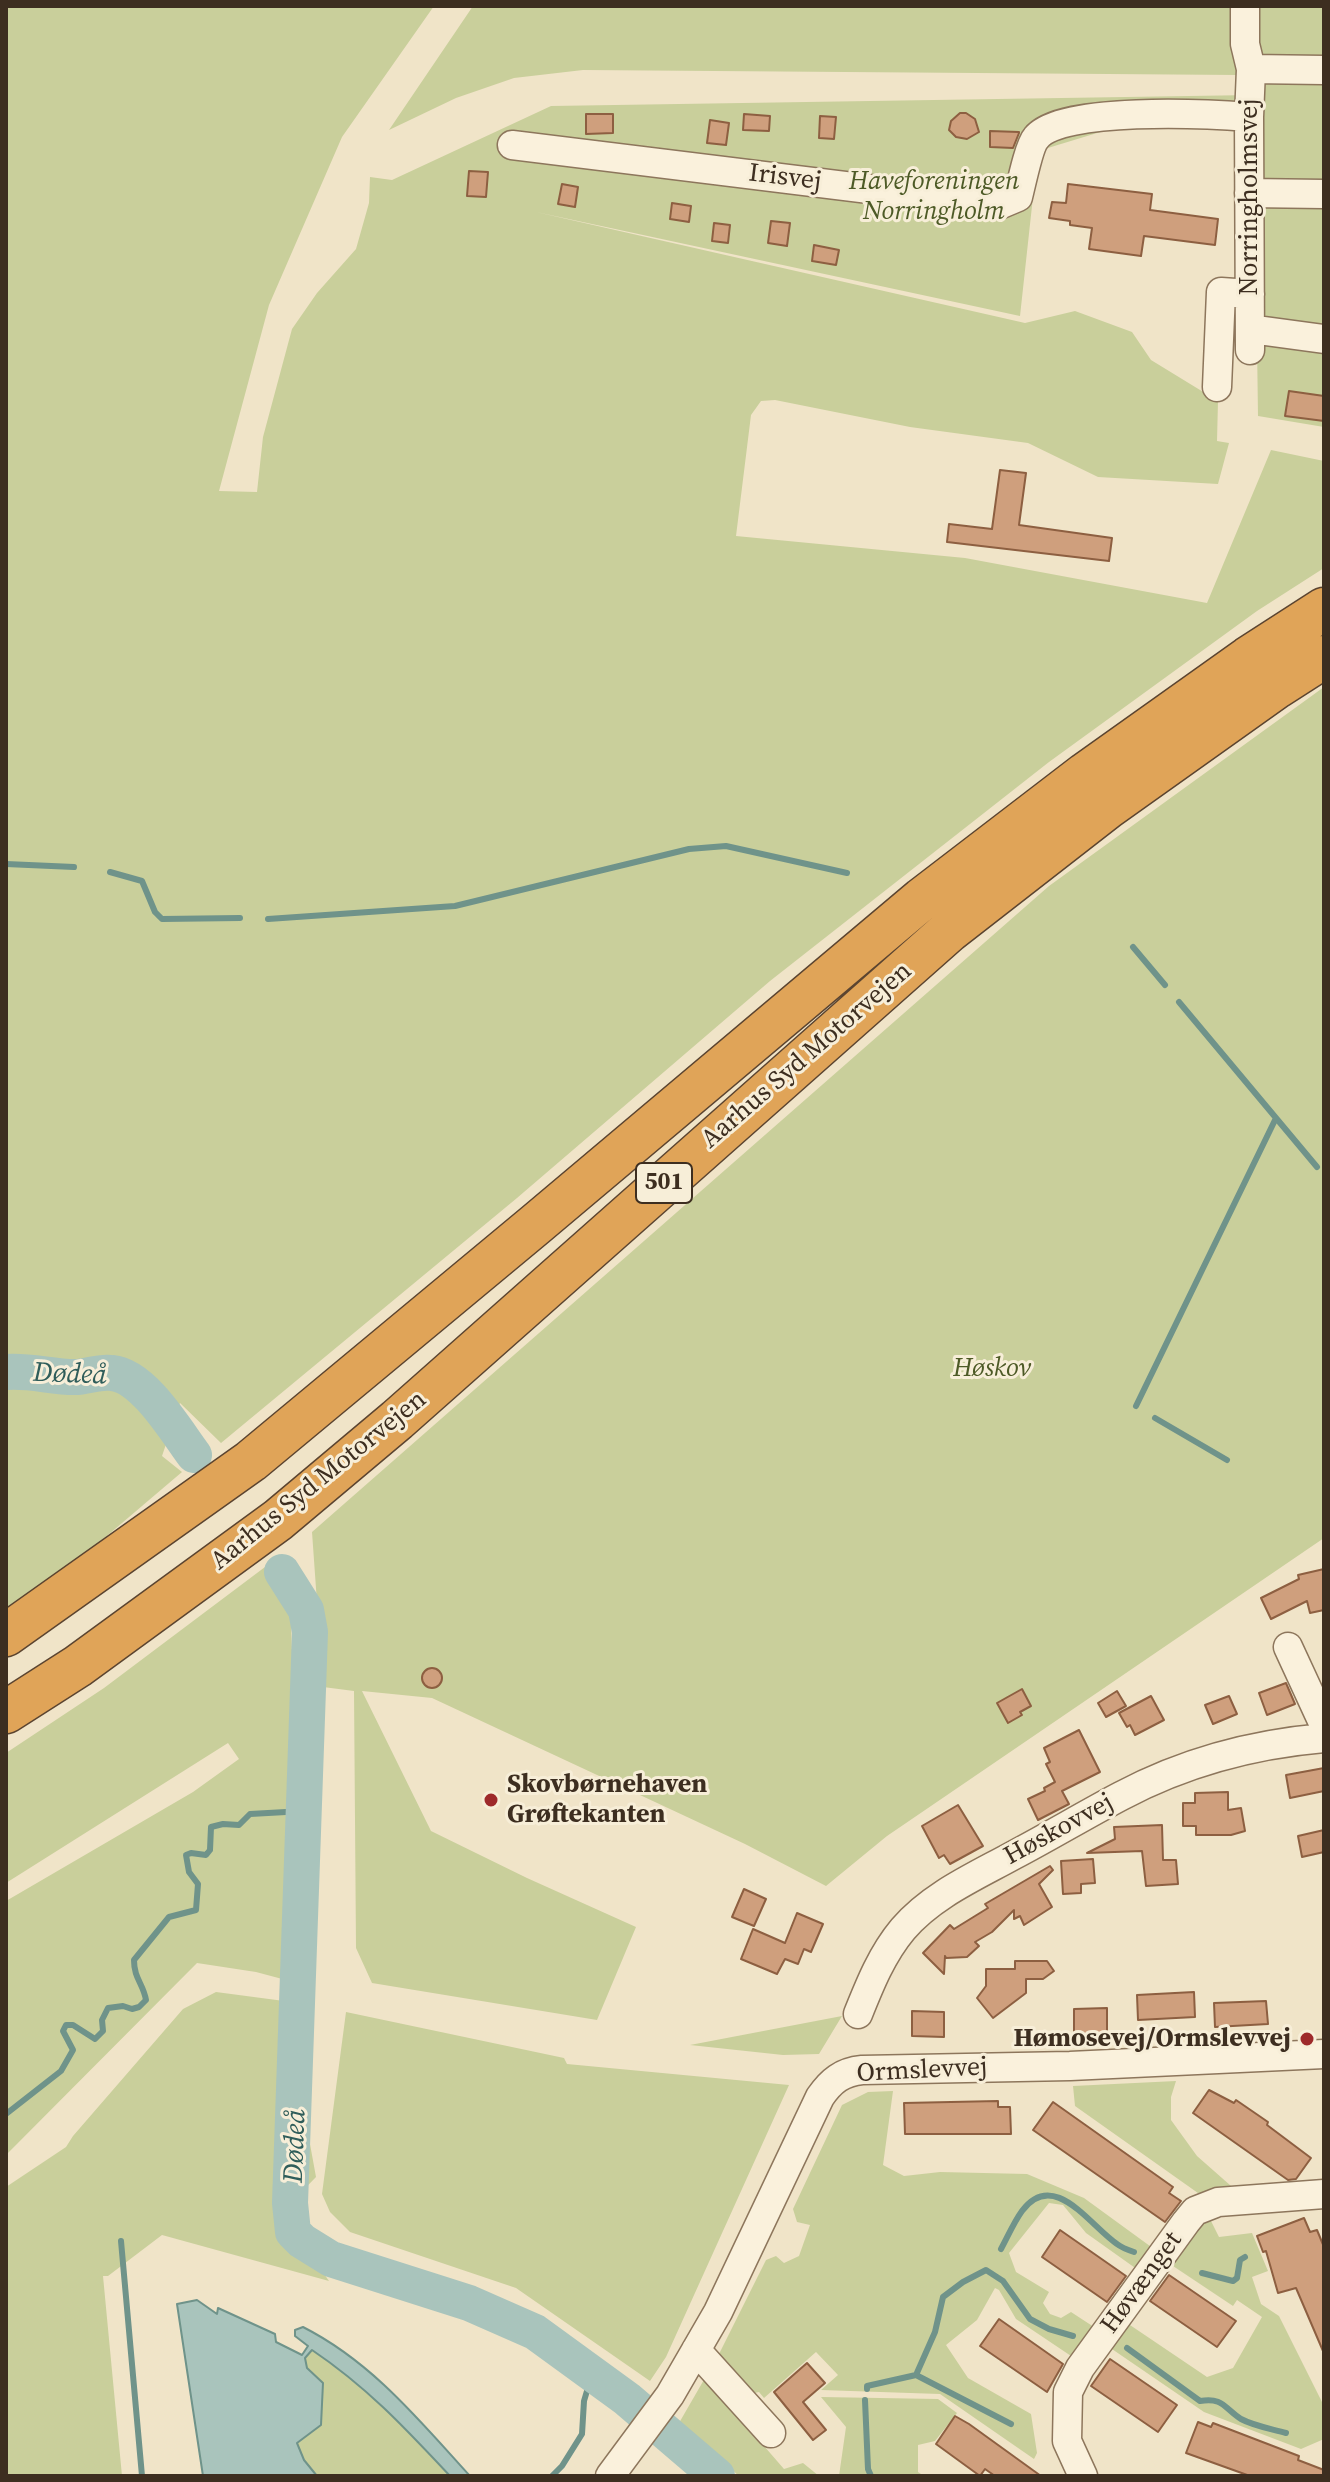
<!DOCTYPE html>
<meta charset="utf-8">
<style>
body{margin:0}
#map{position:relative;width:1330px;height:2482px;overflow:hidden;background:#f0e4c8;font-family:"Source Serif 4",serif}
canvas{display:block}
.frame{position:absolute;inset:0;border:8px solid #3d2e20;pointer-events:none}
</style>
<div id="map">
<canvas width="1330" height="2482"></canvas>
<div class="frame"></div>
</div>
<script>
const ctx = document.querySelector('canvas').getContext('2d');
ctx.lineJoin = 'round';
function paint(path, color) { ctx.fillStyle = color; ctx.fill(path, 'evenodd'); }
function strokePath(path, color, width, dash) { ctx.strokeStyle = color; ctx.lineWidth = width; ctx.lineCap = dash ? 'butt' : 'round'; ctx.setLineDash(dash || []); ctx.stroke(path); }
function drawText(font, color, halo, rows, align = 'center') {
  ctx.font = font + ' "Source Serif 4",serif'; ctx.lineWidth = 6; ctx.setLineDash([]); ctx.textBaseline = 'middle'; ctx.strokeStyle = halo; ctx.fillStyle = color; for (const [text, x, y, turn = 0] of rows) {
    ctx.save(); ctx.translate(x, y); ctx.rotate((+turn || 0) * Math.PI / 180); ctx.textAlign = isNaN(turn) ? turn : align; if (halo) ctx.strokeText(text, 0, 0); ctx.fillText(text, 0, 0); ctx.restore();
  }
}
paint(new Path2D(`
 M6,6H434L342,137L269,305L219,491L257,492L263,437L292,329L317,293L356,249L369,203L370,177L392,180L551,106L1253,95V6H1324V427L1258,416L1254,125L1120,126L1038,151L1020,316L536,212L1025,323L1075,311L1132,332L1151,360L1218,401L1217,441L1229,443L1218,484L1098,477L1028,443L910,427L775,400L761,401L751,415L736,536L965,558L1207,603L1271,450L1324,461V568L1257,611L1049,762L770,981L517,1198L221,1443L180,1403L162,1456L182,1472L62,1574L6,1609Z
 M473,6H1237L1239,75L583,70L514,78L456,98L389,130Z
 M1324,687V1538L887,1836L826,1886L745,1844L432,1698L362,1691L431,1831L527,1878L636,1927L597,2020L372,1983L356,1948L354,1691L323,1687L312,1532L1049,886Z
 M265,1567L290,1597L294,1704L286,1980L256,1972L197,1963L6,2155V1901L193,1792L239,1759L228,1743L6,1883V1753L104,1688Z
 M216,1992L284,2001L316,2177L281,2213L329,2281L162,2235L108,2276H103L122,2476H6V2187L66,2147L73,2136L183,2009Z
 M346,2012L564,2058L567,2064L789,2085L666,2357L650,2381L516,2288L350,2232L330,2212L322,2194Z
 M842,2016L819,2054L783,2055L690,2045Z
 M1176,2081L1171,2097V2120L1197,2156L1239,2193L1205,2198L1075,2106L1073,2086Z
 M893,2091L883,2165L904,2176L940,2172L1027,2174L1084,2198L1154,2249L1138,2270L1086,2233L1063,2205L1049,2203L1009,2253L1016,2272L1049,2292L1043,2303L1050,2314L1061,2318L1071,2312L1097,2329L1077,2360L1016,2319L999,2290L995,2288L977,2320L946,2345L968,2378L1031,2414L1037,2453L1034,2459L940,2394L821,2390L838,2375L816,2352L764,2398L759,2392L750,2394L717,2358L766,2260L776,2256L784,2263L799,2256L810,2225L797,2222L793,2209L842,2105L868,2092Z
 M1209,2217L1219,2237L1252,2233L1268,2271L1252,2277L1261,2304L1279,2316L1324,2406V2439L1301,2449L1204,2412L1109,2347L1127,2323L1207,2377L1233,2368L1262,2317L1237,2300L1233,2306L1170,2264L1194,2228Z
 M312,2350L352,2377L390,2411L450,2476H317L304,2460L296,2443L306,2434L323,2383L307,2368L305,2358Z
 M705,2378L784,2469L803,2463L819,2476H739L679,2423Z
 M821,2397L938,2399L957,2413L935,2441L918,2445V2472L924,2476H839L846,2427Z`), '#c9cf9b');
const water = new Path2D(`
 M197,2300L217,2314L218,2308L275,2334L276,2342L302,2355L308,2346L295,2336V2330L303,2327C372,2362 419,2420 470,2476H450C405,2428 367,2387 312,2350L305,2358L307,2368L323,2383L321,2425L297,2443L304,2460L317,2476H203L177,2304Z`);
paint(water, '#a9c4bc');
strokePath(water, '#6f938a', 2);
strokePath(new Path2D(`
 M6,864L74,867
 M110,872L142,881L155,912L162,919L240,918
 M268,919L455,906L689,849L726,846L847,873
 M1133,947L1165,985
 M1179,1002L1317,1167
 M1136,1406L1276,1118
 M1155,1418L1227,1460
 M6,2114L61,2071L73,2050L63,2031L66,2025H73L95,2039L103,2031L102,2020L108,2008L123,2006L132,2009L139,2007L146,2000C143,1983 134,1979 134,1960L169,1917L196,1910L198,1884L189,1872L186,1855L191,1853L206,1855L210,1850L211,1827L223,1824L239,1825L250,1814L304,1811
 M121,2241L142,2476
 M1001,2249C1008,2236 1014,2222 1022,2211C1054,2168 1090,2226 1117,2244C1122,2248 1128,2250 1134,2252
 M1202,2273L1233,2281L1237,2278L1240,2260L1245,2257
 M1127,2348L1200,2401C1223,2397 1224,2408 1241,2419C1254,2426 1272,2429 1286,2433
 M916,2375L1011,2424
 M867,2389V2386L916,2375L935,2332L943,2297L963,2282L986,2270L1003,2281L1030,2319L1049,2329L1073,2336
 M865,2400L868,2469L871,2476
 M552,2476L562,2466L582,2434L584,2401L592,2374`), '#6f938a', 6);
strokePath(new Path2D(`
 M6,1372C30,1370 51,1377 75,1377C87,1377 99,1371 112,1373C144,1376 176,1431 194,1455
 M282,1572L306,1610L310,1632L290,2203L293,2232L302,2241L331,2259L469,2303L535,2332L627,2399L717,2476`), '#a9c4bc', 36);
const building = new Path2D(`
 M960,113H966L975,119L979,132L967,139L956,137L949,130L951,121Z
 M586,114H613V133L586,134Z
 M744,114L770,116L769,131L743,130Z
 M820,116L836,117L834,139L819,138Z
 M710,120L729,123L726,145L707,143Z
 M990,131L1019,132V133L1013,148L990,147Z
 M469,171L488,172L486,197L467,196Z
 M562,184L578,187L575,207L558,204Z
 M1068,184L1152,194L1150,210L1218,219L1215,245L1144,236L1141,256L1089,249L1092,228L1070,225V221L1049,218L1052,202L1066,203Z
 M672,203L691,206L689,222L670,219Z
 M771,221L790,223L787,246L768,243Z
 M714,223L730,225L728,243L712,241Z
 M814,245L839,250L836,265L812,261Z
 M1289,391L1324,396V421L1285,416Z
 M1000,470L1026,473L1019,525L1112,538L1109,561L947,542L949,524L992,529Z
 M1324,1569V1610L1310,1613L1307,1601L1271,1619L1261,1598L1299,1579L1298,1575Z
 M422 1678a10 10 0 1 1 20 0a10 10 0 1 1-20 0Z
 M1286,1683L1295,1704L1267,1715L1259,1693Z
 M1022,1689L1031,1706L1020,1712L1022,1715L1008,1723L997,1703Z
 M1117,1691L1126,1706L1106,1717L1098,1703Z
 M1151,1696L1164,1720L1135,1735L1130,1725L1127,1727L1119,1713Z
 M1229,1696L1237,1714L1213,1724L1205,1705Z
 M1079,1730L1100,1772L1062,1791L1069,1804L1038,1820L1028,1799L1045,1791L1044,1788L1055,1782L1046,1764L1050,1762L1044,1748Z
 M1324,1768V1791L1290,1798L1286,1775Z
 M1228,1792V1810L1241,1808L1245,1831L1231,1835H1196V1826H1183V1803H1195V1793Z
 M958,1805L983,1846L950,1864L944,1855L939,1858L922,1826Z
 M1162,1825L1163,1860H1176L1178,1884L1146,1886L1142,1851L1087,1853L1115,1839L1114,1827Z
 M1324,1830V1852L1302,1857L1298,1836Z
 M1093,1859L1095,1883L1081,1884V1893L1063,1894L1061,1861Z
 M1050,1866L1053,1870L1039,1884L1052,1907L1024,1925L1020,1916L1014,1919V1910L992,1932L975,1942L979,1946L967,1957L946,1958L945,1956L944,1974L923,1953L950,1925L954,1929L988,1908L985,1904Z
 M744,1889L766,1899L754,1926L732,1917Z
 M797,1913L823,1924L811,1952L804,1949L798,1964L785,1959L777,1974L741,1959L753,1929L785,1943Z
 M1015,1961H1047L1054,1971L1043,1979H1026V1993L993,2018L977,1998L986,1986V1969H1015Z
 M1194,1992L1195,2017L1138,2020L1137,1995Z
 M1266,2001L1268,2024L1215,2027L1214,2003Z
 M1107,2008V2033L1074,2034V2009Z
 M912,2011L944,2012V2037L912,2036Z
 M1209,2090L1234,2103L1236,2100L1268,2122L1267,2125L1311,2158L1296,2179L1288,2180L1193,2113Z
 M998,2101V2107H1010L1011,2134H905L904,2103Z
 M1053,2102L1173,2187L1169,2193L1181,2201L1165,2222L1033,2130Z
 M1304,2218L1310,2232L1317,2230L1324,2247L1323,2351L1296,2288L1278,2293L1266,2251L1263,2252L1257,2236Z
 M1060,2230L1126,2276L1107,2302L1042,2257Z
 M1169,2275L1236,2321L1217,2347L1150,2301Z
 M999,2319L1063,2364L1047,2392L980,2346Z
 M1110,2359L1177,2405L1158,2432L1091,2386Z
 M807,2363L825,2383L803,2402L826,2430L813,2440L774,2392Z
 M955,2416L969,2424L1041,2476H995L985,2469L980,2476L936,2444Z
 M1198,2422L1211,2427L1213,2423L1299,2456L1298,2460L1324,2470V2476H1250L1186,2453Z`);
paint(building, '#cf9f7d');
strokePath(building, '#8d5f41', 2);
const minor = new Path2D(`
 M1245,6V44L1251,69L1249,117L1250,350
 M1251,69L1324,70
 M512,145L999,205L1018,197C1021,185 1029,146 1036,138C1060,106 1209,114 1249,117
 M1249,193L1324,194
 M1250,329L1324,339
 M1217,387L1221,292L1250,294
 M1288,1647L1324,1725
 M858,2014C870,1984 882,1954 903,1929C932,1895 976,1876 1014,1855C1050,1836 1085,1815 1121,1796C1183,1763 1254,1744 1324,1738
 M696,2350L771,2433
 M610,2476L670,2395L718,2312L820,2097C831,2081 842,2072 862,2070L1070,2066L1324,2054
 M1083,2476L1067,2441L1068,2392L1080,2368L1186,2222L1195,2211L1218,2202L1324,2194`);
const highway = new Path2D(`
 M6,1635L251,1461L535,1225L922,899L1085,774L1248,658L1324,609
 M6,1712L78,1666L278,1520L397,1420L949,931L1107,808L1277,687L1324,657`);
strokePath(minor, '#8d765c', 31);
strokePath(highway, '#5b4430', 45);
strokePath(minor, '#faf1dc', 28);
strokePath(highway, '#e0a458', 42);
for (const [x, y, r, color] of [
 [491,1800,8,"#9e2a2b"],
 [1307,2039,8,"#9e2a2b"]
]) { const dot = new Path2D(); dot.arc(x, y, r, 0, 2 * Math.PI); ctx.fillStyle = color; ctx.fill(dot); strokePath(dot, '#f7eed8', 3); }
for (const [x, y, w] of [
 [664,1183,56]
]) { const box = new Path2D(); box.roundRect(x - w / 2, y - 20, w, 40, 6); ctx.fillStyle = '#f7eed8'; ctx.fill(box); strokePath(box, '#3d2e20', 2); }
drawText('bold 24px', '#3d2e20', null, [
 ["501",664,1183]
]);
drawText('26px', '#3d2e20', '#f7eed8', [
 ["Irisvej",785,178,7],
 ["Norringholmsvej",1250,197,-90],
 ["Aarhus Syd Motorvejen",807,1056,-41],
 ["Aarhus Syd Motorvejen",319,1481,-39],
 ["Høskovvej",1059,1830,-29],
 ["Ormslevvej",922,2071,-3],
 ["Høvænget",1142,2283,-54]
]);
drawText('italic 26px', '#4d5a26', '#f7eed8', [
 ["Haveforeningen",934,182],
 ["Norringholm",934,212],
 ["Høskov",992,1369]
]);
drawText('bold 26px', '#3d2e20', '#f7eed8', [
 ["Skovbørnehaven",507,1785],
 ["Grøftekanten",507,1815],
 ["Hømosevej/Ormslevvej",1291,2039,"right"]
], 'left');
drawText('italic 28px', '#2f5d5a', '#f7eed8', [
 ["Dødeå",70,1375,2],
 ["Dødeå",296,2146,-88]
]);
</script>
